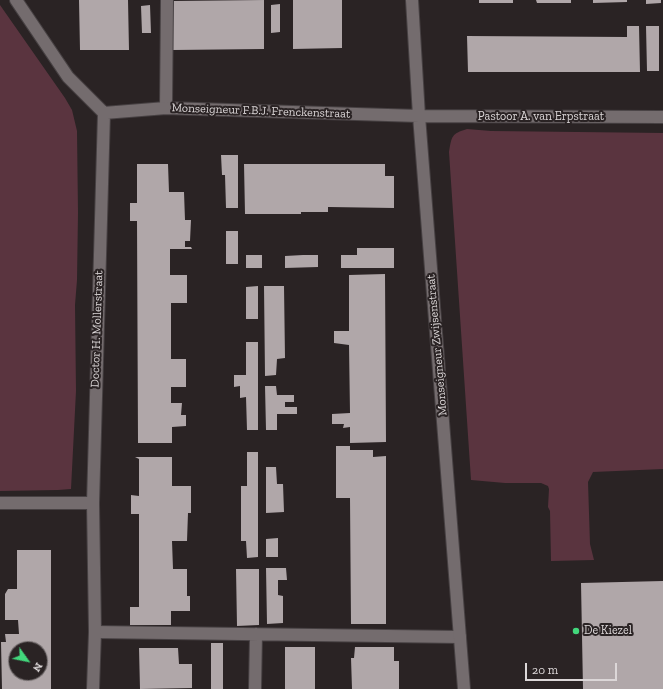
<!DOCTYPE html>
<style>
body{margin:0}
#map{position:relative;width:663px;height:689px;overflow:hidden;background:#2a2324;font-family:"Zilla Slab",serif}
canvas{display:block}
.north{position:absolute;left:8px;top:641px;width:40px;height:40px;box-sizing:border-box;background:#2a2324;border:1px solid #716b6c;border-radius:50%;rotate:123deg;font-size:11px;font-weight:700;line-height:16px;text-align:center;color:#dcd7d8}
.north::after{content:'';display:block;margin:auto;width:14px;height:18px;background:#42d77c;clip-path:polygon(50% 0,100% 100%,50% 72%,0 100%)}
.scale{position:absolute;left:525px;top:663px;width:92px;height:18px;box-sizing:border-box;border:2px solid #dcd7d8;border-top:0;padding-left:5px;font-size:12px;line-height:14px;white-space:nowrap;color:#dcd7d8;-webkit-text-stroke:3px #2a2324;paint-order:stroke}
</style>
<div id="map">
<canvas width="663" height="689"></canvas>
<div class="north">N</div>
<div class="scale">20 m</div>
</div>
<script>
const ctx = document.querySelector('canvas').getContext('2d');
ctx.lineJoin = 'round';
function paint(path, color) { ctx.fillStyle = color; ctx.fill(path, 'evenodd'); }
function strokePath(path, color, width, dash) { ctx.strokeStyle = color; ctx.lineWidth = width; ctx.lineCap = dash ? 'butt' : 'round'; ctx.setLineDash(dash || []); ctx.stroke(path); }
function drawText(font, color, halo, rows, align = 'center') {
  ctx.font = font + ' "Zilla Slab",serif'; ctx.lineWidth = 4; ctx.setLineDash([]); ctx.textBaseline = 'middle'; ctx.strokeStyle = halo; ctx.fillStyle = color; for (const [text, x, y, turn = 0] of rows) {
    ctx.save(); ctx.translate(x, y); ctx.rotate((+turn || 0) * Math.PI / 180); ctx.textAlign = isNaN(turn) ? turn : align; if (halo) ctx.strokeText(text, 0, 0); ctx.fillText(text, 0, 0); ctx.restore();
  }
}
paint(new Path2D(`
 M0,5L65,98L72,110L77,131L78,213L77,280L75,305L76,391L71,489L58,490L0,491Z
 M467,129L491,131L663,133V469L593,472L588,482L590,544L594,560L551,561L550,511L548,507L549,489L548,486L541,483H505L471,480L449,152C452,136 451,134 467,129Z`), '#5a343f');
paint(new Path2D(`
 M79,0H128L129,50H80Z
 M264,0V49L173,50V1Z
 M293,0H342V48L293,49Z
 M479,0H513V3H479Z
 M536,0H571V3H537Z
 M593,0H627V2L593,3Z
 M646,0H661V3L646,4Z
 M280,4V32L271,33V5Z
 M150,5L151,33H142L141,6Z
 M627,26H639L640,72H468L467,36L627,37Z
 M646,26H659V71H647Z
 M221,155H238V208H226L225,175H222Z
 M137,164H168L169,192H184L185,220H191L190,241H185V247H191L192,249H170V275H187V303H171V359H186V387H171V403H182L181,415H186V426L172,427V443H138L137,221H130V203H137Z
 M244,164H385V176H394V208L329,207H328V212H301V214H245Z
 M226,231H238V264H226Z
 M357,248H394V268H341V255H357Z
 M246,255H262V268H246Z
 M303,255H318V267L285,268V256Z
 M385,274L386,442L350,443V427L343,428L344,424H332V414L350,413L349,345L334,343V331H349V275Z
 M258,286V319H246V287Z
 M264,286H284L285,358L277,359L276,375L265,376Z
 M246,342H258V430H247L246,397L240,398V386L234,387V375H246Z
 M265,386H276L277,395H294V402H285V407H297V414H277V430H266Z
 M336,446H350V450H373V457L386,456V624H351L350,498H336Z
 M247,452H258V557L247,558L246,541H241V486H247Z
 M135,457H172V486H191V513H188L187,541H172L173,569H187V596H190V611H171V625H130V607H139V514H131V495L139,496V459Z
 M266,467H276L277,484H283L284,512L266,513Z
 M278,538V557H266V539Z
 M17,550H51V689H2L1,642H6L5,634H19L18,620H5V594L8,589H17ZM16,649H40V673H16Z
 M266,568H286L287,580H278V595L283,596V623L267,624Z
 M236,569H259V625L237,626Z
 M663,581V689H583L581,583Z
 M211,643H223V689H211Z
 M285,647H315V689H285Z
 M355,647H394V661H399V689H352L351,658H354Z
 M139,648H178L179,664H192V688L140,689Z`), '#b0a7a9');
const lane = new Path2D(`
 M166,108L167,0
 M95,632L460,637
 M255,689L256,634`);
const street = new Path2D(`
 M16,0L68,77L104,113L93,503L95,632L93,689
 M412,0L419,116L464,689
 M104,113L166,108L419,116L663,117
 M0,503H93`);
strokePath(lane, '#474143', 14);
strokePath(street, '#474143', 14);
strokePath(lane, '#746c6e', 12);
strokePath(street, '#746c6e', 12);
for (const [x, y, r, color] of [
 [576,631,4,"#42d77c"]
]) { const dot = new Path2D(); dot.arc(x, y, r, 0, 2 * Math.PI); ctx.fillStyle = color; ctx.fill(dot); strokePath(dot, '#2a2324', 1.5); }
drawText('12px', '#dcd7d8', '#2a2324', [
 ["Monseigneur F.B.J. Frenckenstraat",261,111,2],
 ["Pastoor A. van Erpstraat",541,117],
 ["Doctor H. Mollerstraat",97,329,-88],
 ["Monseigneur Zwijsenstraat",437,345,-95]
]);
drawText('12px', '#dcd7d8', '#2a2324', [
 ["De Kiezel",584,631]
], 'left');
</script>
